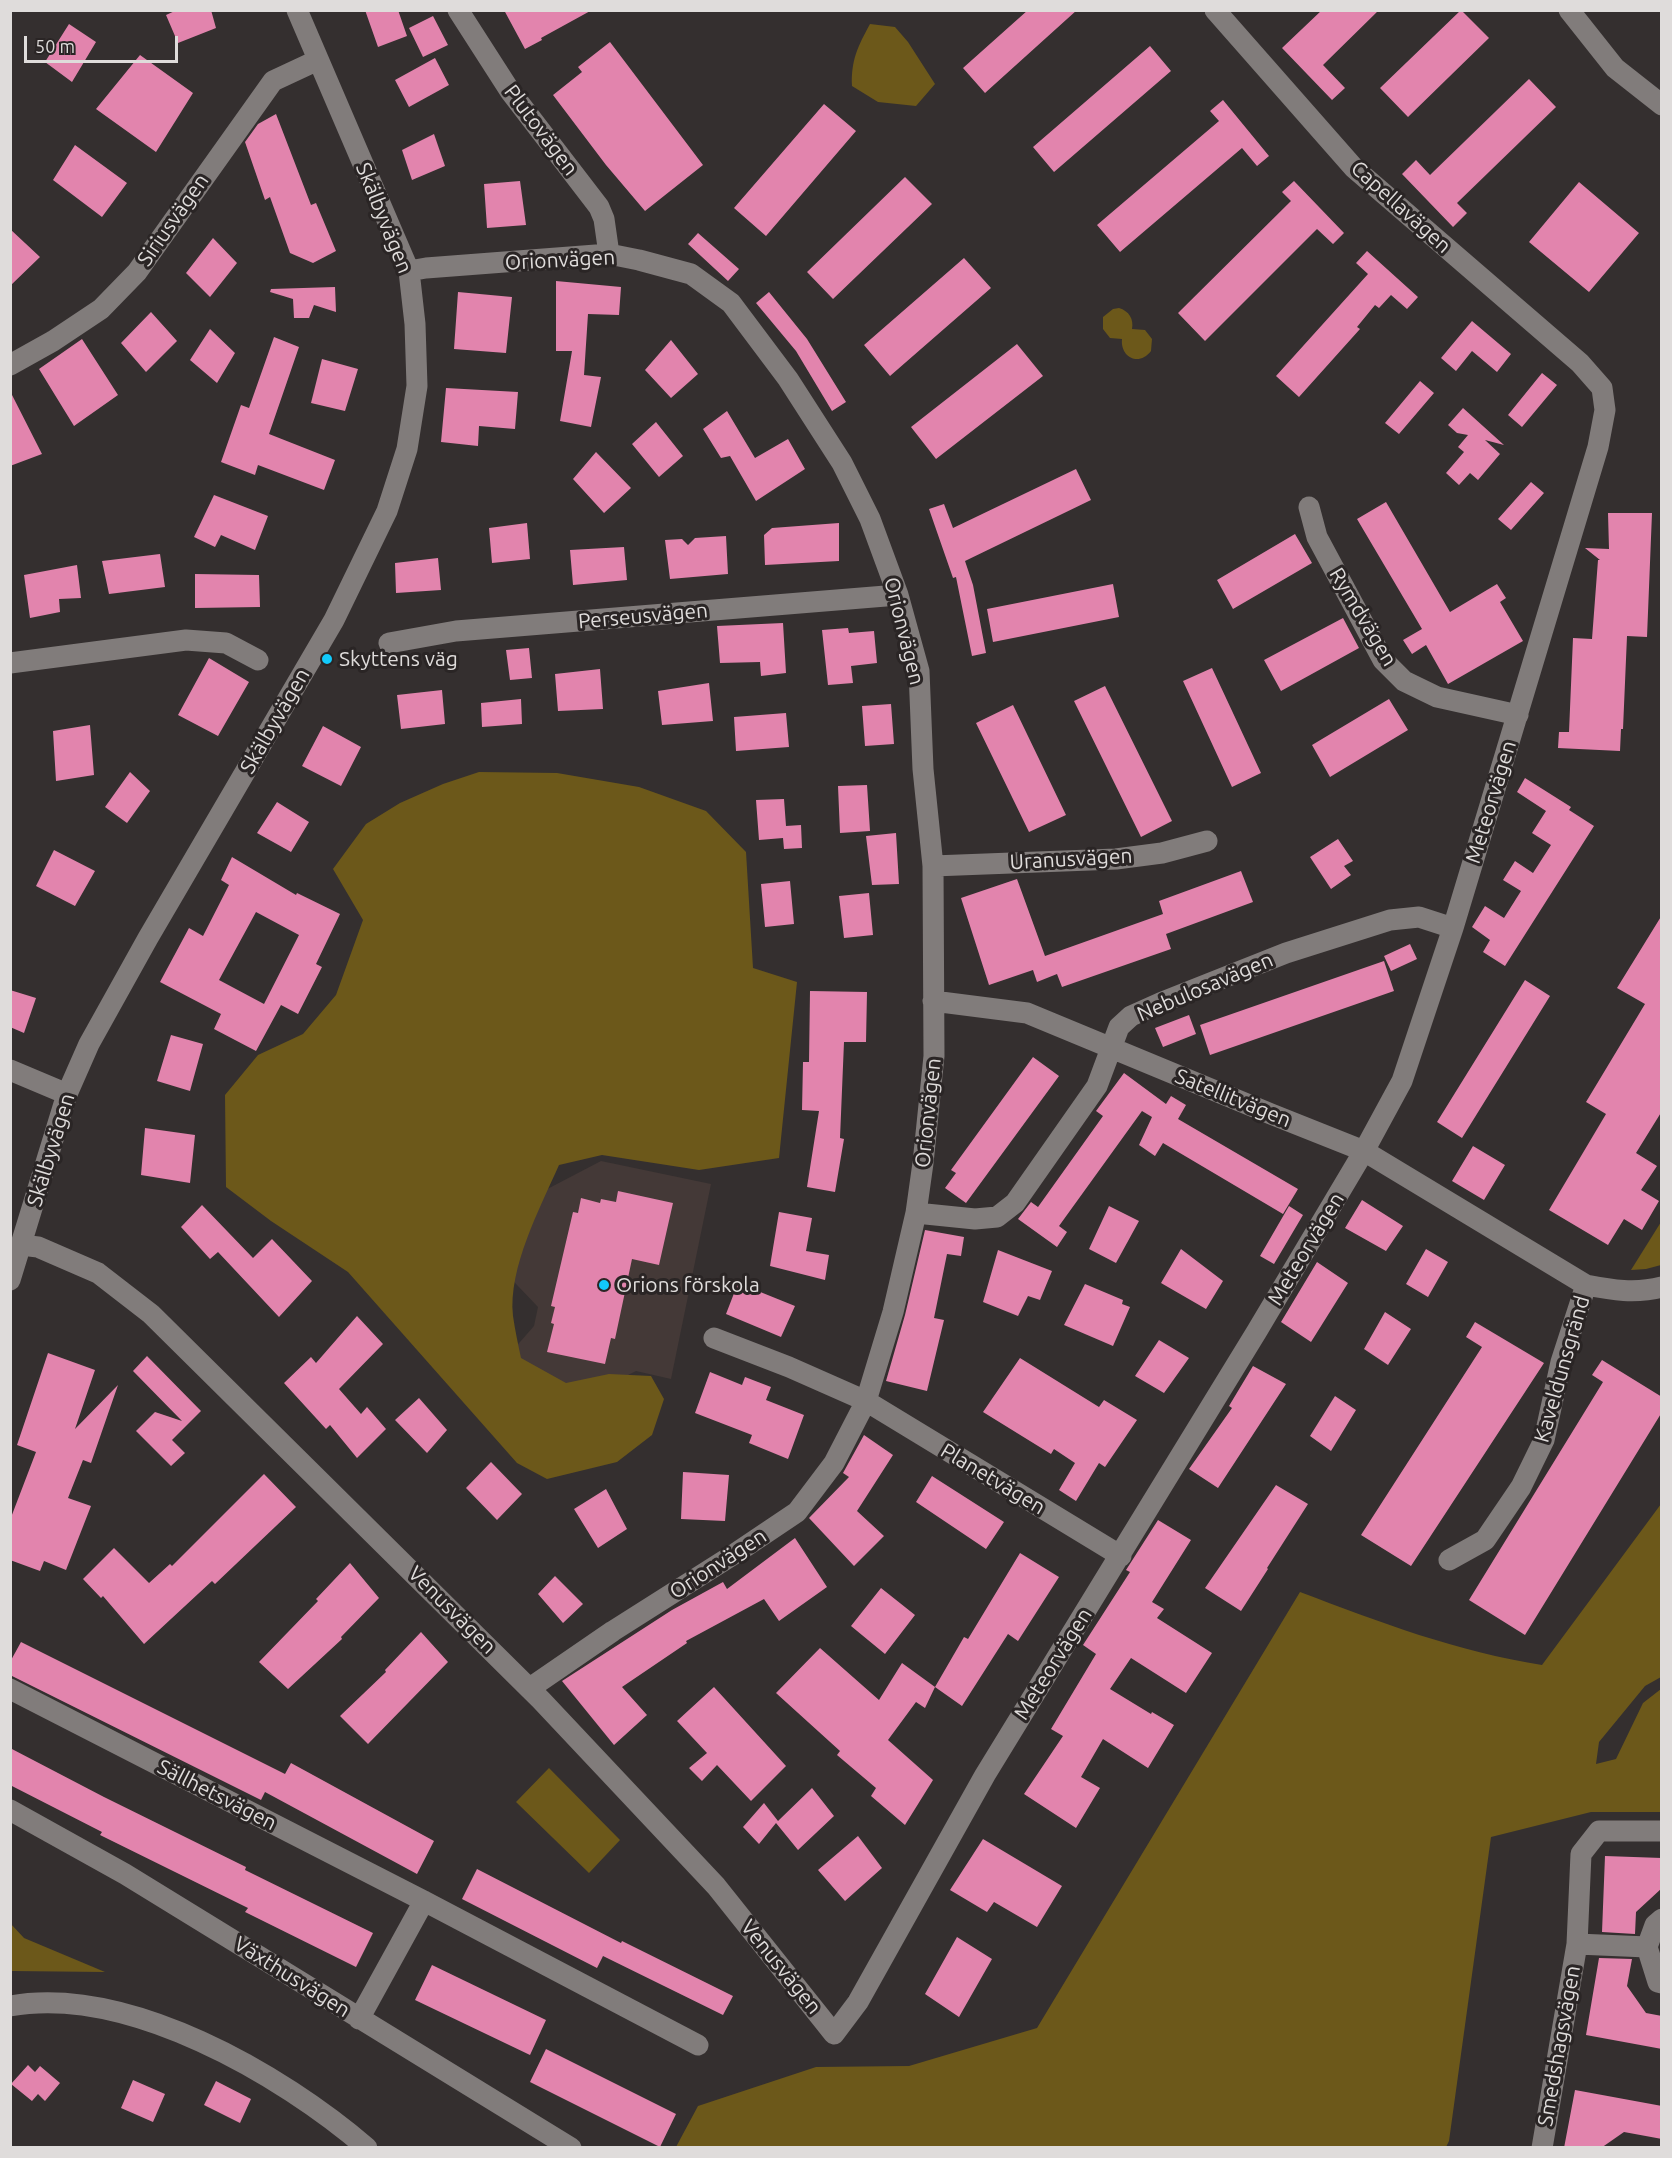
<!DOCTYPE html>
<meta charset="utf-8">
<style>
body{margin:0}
#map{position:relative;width:1672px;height:2158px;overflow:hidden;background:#342f2f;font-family:Ubuntu,sans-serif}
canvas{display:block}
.frame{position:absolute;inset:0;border:12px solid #dfdcdb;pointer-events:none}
.scale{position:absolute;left:24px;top:36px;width:154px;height:27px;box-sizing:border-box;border:3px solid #dfdcdb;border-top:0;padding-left:8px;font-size:18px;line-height:21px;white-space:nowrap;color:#dfdcdb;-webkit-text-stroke:4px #2a2525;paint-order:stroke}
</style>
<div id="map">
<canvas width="1672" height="2158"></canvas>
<div class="frame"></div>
<div class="scale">50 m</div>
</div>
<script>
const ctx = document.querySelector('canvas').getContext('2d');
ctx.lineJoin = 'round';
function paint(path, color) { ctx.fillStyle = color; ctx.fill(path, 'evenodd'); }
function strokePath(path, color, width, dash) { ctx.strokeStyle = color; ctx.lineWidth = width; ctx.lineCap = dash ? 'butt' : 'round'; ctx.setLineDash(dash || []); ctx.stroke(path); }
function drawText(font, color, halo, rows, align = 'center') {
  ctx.font = font + ' Ubuntu,sans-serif'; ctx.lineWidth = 6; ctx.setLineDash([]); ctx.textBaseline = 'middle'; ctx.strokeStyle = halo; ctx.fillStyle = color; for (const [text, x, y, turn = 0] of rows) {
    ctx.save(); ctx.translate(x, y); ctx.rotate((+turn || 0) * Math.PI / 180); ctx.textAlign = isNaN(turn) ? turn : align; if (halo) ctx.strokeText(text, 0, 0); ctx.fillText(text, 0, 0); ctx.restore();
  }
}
paint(new Path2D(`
 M601,1161L711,1184L671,1379L636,1371L542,1418L492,1374L534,1326L538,1307L497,1264L488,1220Z`), '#443937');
paint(new Path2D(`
 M870,24L895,27L908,42L935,84L916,106L878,102L852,86C851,60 858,46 870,24Z
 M1119,308C1129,311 1134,319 1132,329L1145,330L1152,339L1151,351C1139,367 1120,357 1122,339L1110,338L1103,329V317L1113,309Z
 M479,772L557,773L639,787L706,811L746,852L753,968L797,982L779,1158L699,1170L602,1155L559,1165C540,1208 508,1268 513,1316C515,1330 518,1344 521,1358L566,1383L609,1374L651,1376L664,1399L652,1435L617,1462L547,1479L517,1463L348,1272L271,1221L226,1187L225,1095L258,1055L303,1034L336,995L363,920L333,869L366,824L400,803L443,784Z
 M1661,1222V1265L1646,1269L1631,1270Z
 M1661,1504V1677L1645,1686L1599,1742L1596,1764L1616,1759L1643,1703L1661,1689V1812H1591L1491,1837L1449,2141L1446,2147H676L698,2106L816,2067L909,2066L1037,2028L1300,1592C1379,1622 1458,1652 1542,1665Z
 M549,1768L620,1840L589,1873L516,1802Z
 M10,1923L24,1938L105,1972L11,1971Z`), '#6c581a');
paint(new Path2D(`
 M177,10H211L216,28L178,43L166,15Z
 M365,10H398L407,36L378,47Z
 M504,10H592L541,38L542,40L525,49Z
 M1028,10H1077L985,93L963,68Z
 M1322,10H1379L1323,65L1345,88L1332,100L1282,48Z
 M1461,10L1489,38L1408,117L1380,88Z
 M433,16L448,45L423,57L409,28Z
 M69,24L96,42L72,82L45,62Z
 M610,42L703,165L645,211L606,165L553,95L582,72L578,67Z
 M1150,46L1171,71L1054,172L1033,147Z
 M140,55L193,93L156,152L96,109Z
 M435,58L449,85L409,107L395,80Z
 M1529,79L1556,107L1457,203L1467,213L1453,227L1402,174L1416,160L1430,175Z
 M1223,100L1269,156L1257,166L1242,148L1120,252L1097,225L1219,121L1210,111Z
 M824,104L856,131L766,236L734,208Z
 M276,114L311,205L316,203L336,251L313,263L290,253L270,197L265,200L245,142L258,124Z
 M434,134L445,166L412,180L402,150Z
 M75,145L127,183L102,217L53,180Z
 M905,177L932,204L833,299L807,272Z
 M520,181L526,225L487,228L484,184Z
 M1294,181L1344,233L1333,244L1317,229L1205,341L1178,313L1291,201L1282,192Z
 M1579,182L1639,233L1589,292L1529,242Z
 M10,229L40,257L10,286Z
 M698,233L739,269L728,281L688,244Z
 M213,238L237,263L210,297L186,273Z
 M1367,251L1418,297L1407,309L1391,295L1379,308L1375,305L1357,327L1360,329L1299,397L1276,376L1368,274L1356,263Z
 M964,258L991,288L890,376L864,345Z
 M556,281L621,287L619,315L588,314L584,375L601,377L591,427L560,421L572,351H556Z
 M335,287L336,312L314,305L309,318H294L293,299L270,292L271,289Z
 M458,292L512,297L506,353L454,349Z
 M769,292L807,339L846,402L832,411L796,351L756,303Z
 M151,312L177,341L146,372L121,343Z
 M1472,321L1511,354L1497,372L1472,351L1456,371L1441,358Z
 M210,329L235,353L217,383L190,360Z
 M274,337L299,347L269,434L335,460L324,490L258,465L255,475L221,462L241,405L249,408Z
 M82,339L118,395L74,426L39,369Z
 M671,340L698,374L671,398L645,370Z
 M1017,344L1043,376L936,459L911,427Z
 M322,359L358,369L345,411L311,403Z
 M1542,373L1557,385L1522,427L1508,415Z
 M1420,381L1434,393L1399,434L1385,423Z
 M446,388L518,392L515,429L479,426L478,446L441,442Z
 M10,391L42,454L10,466Z
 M1463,408L1504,445L1485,440L1500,454L1478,480L1470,473L1459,485L1446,473L1464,452L1458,447L1468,435L1457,433L1448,425Z
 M727,411L755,458L788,439L805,469L756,501L730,456L721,458L703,429Z
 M656,422L683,456L659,477L632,444Z
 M596,452L631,488L604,513L573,479Z
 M1076,469L1091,500L965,561L973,585L986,653L972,656L956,577L953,578L929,509L944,504L953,528Z
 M1531,482L1544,493L1511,530L1498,519Z
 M214,495L268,516L255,550L221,535L215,547L194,537Z
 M1386,502L1450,612L1497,584L1506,598L1500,602L1523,641L1448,684L1426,645L1412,654L1403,640L1422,629L1357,519Z
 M1608,513H1652L1647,637L1627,636L1623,729H1621L1620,751L1558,748L1559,732H1569L1573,638L1592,639L1598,560H1600L1585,548L1609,549Z
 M527,523L530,559L492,563L489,528Z
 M839,523V561L765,565L764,535L772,528Z
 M1295,534L1312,563L1233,609L1217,580Z
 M726,536L728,574L670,579L665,540L682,539L688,545L695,538Z
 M624,547L627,580L573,585L570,550Z
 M160,554L165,587L109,594L102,561Z
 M438,558L441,590L396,593L395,563Z
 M77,565L81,598L59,599L60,612L30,618L24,575Z
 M195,574L259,575L260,607L195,608Z
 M1113,584L1119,617L993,642L987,609Z
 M1343,618L1359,648L1281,691L1264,660Z
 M783,623L786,673L761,676L760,662L720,663L717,626Z
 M848,628L849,633L874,631L877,663L851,666L853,683L828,685L822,630Z
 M529,648L532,678L510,680L506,650Z
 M209,658L249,682L218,736L178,715Z
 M1212,668L1261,773L1232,787L1183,681Z
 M600,669L603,709L558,711L555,674Z
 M709,683L713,721L662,725L658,691Z
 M1105,686L1172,821L1141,837L1074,701Z
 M442,690L445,724L401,729L397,695Z
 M521,699L522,724L482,727L481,703Z
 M1389,699L1408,730L1330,777L1312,745Z
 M891,704L894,744L865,746L862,706Z
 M1013,705L1066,815L1029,832L976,723Z
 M786,713L789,747L736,751L734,717Z
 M90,725L94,775L56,781L53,731Z
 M323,726L361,747L341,786L302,766Z
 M130,772L150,791L127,823L105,807Z
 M1525,778L1571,807L1569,810L1594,826L1505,966L1483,952L1490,940L1472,927L1485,906L1504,918L1521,891L1503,880L1515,861L1533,873L1551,845L1532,833L1546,811L1517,792Z
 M867,785L870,831L840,833L838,786Z
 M784,799L786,826L801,825L802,848L784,849L783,838L759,840L756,800Z
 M277,802L309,822L291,852L257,833Z
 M896,833L899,884L872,885L866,836Z
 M1338,839L1353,861L1344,866L1351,875L1331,889L1310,857Z
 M54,850L95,871L75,906L36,886Z
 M232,857L296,895L297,893L340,914L316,964L322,967L298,1014L281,1005L256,1051L214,1029L221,1014L160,982L189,928L203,936L229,885L221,880ZM256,912L299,935L264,1004L219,980Z
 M1241,871L1253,902L1166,934L1171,949L1062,987L1057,974L1037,982L1033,970L989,985L961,898L1017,879L1045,956L1163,914L1159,901Z
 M790,881L794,924L765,927L761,884Z
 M869,893L873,935L844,938L839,896Z
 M1662,915V1111L1636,1153L1657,1166L1641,1190L1659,1201L1642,1230L1624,1219L1608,1245L1549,1210L1606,1114L1586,1102L1645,1004L1617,988Z
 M1410,944L1417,959L1391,971L1384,956Z
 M1384,961L1394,991L1210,1055L1200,1025Z
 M1525,980L1550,996L1462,1138L1437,1122Z
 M10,990L36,998L24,1033L10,1027Z
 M810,991L867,992L866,1042H844L840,1138L844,1139L835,1192L807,1187L819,1111L802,1110L803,1062H809Z
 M1189,1015L1196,1034L1163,1047L1155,1028Z
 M171,1035L203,1044L190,1091L157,1081Z
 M1033,1057L1059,1076L966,1203L945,1188L956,1173L951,1170Z
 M1124,1073L1166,1104L1171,1096L1186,1105L1178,1119L1298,1189L1283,1214L1163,1143L1155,1156L1139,1145L1152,1117L1142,1111L1059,1226L1067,1232L1057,1247L1018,1219L1031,1202L1038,1207L1103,1116L1096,1111Z
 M145,1128L195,1135L190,1183L141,1175Z
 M1473,1146L1505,1165L1484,1200L1452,1181Z
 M618,1191L673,1203L659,1265L632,1259L615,1339L611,1338L605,1364L547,1352L554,1324L551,1323L555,1307L551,1306L573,1212L578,1213L581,1198L600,1203L601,1199L616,1202Z
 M1362,1200L1403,1226L1386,1251L1345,1228Z
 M202,1205L253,1258L272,1239L312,1281L279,1317L218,1252L210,1259L181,1227Z
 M1109,1206L1139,1221L1116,1263L1089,1249Z
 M1289,1206L1303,1215L1274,1264L1260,1256Z
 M779,1212L812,1218L806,1251L829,1255L825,1280L770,1266Z
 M925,1230L964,1237L961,1256L947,1254L934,1318L944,1320L927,1391L886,1381L905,1315Z
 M1181,1249L1223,1281L1206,1309L1161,1283Z
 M1426,1249L1448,1262L1428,1297L1406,1284Z
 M998,1250L1052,1271L1040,1300L1028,1296L1018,1316L983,1302Z
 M1317,1262L1348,1283L1311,1342L1281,1322Z
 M738,1283L795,1306L781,1337L726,1314Z
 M1085,1284L1123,1300L1122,1304L1130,1307L1113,1346L1064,1325Z
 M1385,1312L1411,1329L1388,1365L1364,1349Z
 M357,1316L383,1344L339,1389L361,1414L367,1407L386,1429L357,1458L330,1425L326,1429L284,1383L311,1357L316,1363Z
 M1475,1322L1544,1363L1411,1566L1361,1535L1482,1347L1466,1337Z
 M1159,1340L1189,1358L1164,1393L1135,1376Z
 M48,1353L95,1370L75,1429L118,1385L91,1463L83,1460L68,1498L91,1506L66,1570L44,1561L40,1571L10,1560V1520L36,1452L17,1445Z
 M147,1356L201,1411L172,1440L185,1453L171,1466L136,1431L155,1412L182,1421L133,1371Z
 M1020,1358L1099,1407L1104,1400L1137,1420L1105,1467L1099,1463L1076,1501L1059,1490L1075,1463L1054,1449L1051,1454L983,1412Z
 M1602,1360L1662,1397V1412L1525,1635L1469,1600L1603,1382L1592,1375Z
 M1253,1366L1286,1384L1218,1488L1189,1469L1232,1408L1229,1406Z
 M710,1372L742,1385L745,1377L771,1387L766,1400L804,1415L788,1459L749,1443L752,1435L695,1413Z
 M1335,1396L1356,1410L1331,1451L1310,1436Z
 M419,1398L447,1430L427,1453L395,1420Z
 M864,1435L893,1455L857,1511L884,1536L854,1566L809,1518L849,1477L843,1473Z
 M491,1462L522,1494L497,1520L466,1488Z
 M683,1472L729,1475L725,1521L681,1519Z
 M264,1474L296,1507L215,1584L212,1581L144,1644L103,1596L101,1598L83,1579L114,1548L149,1583L170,1564L172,1566Z
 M932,1476L1004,1522L986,1549L916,1502Z
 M1276,1485L1308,1504L1267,1568L1268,1569L1241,1611L1205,1588Z
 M606,1489L627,1529L598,1548L574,1509Z
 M1158,1520L1191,1540L1152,1602L1164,1609L1157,1618L1212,1653L1186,1693L1131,1658L1110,1689L1151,1714L1152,1712L1174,1725L1148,1768L1103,1739L1081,1777L1100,1788L1076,1828L1024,1794L1063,1736L1051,1729L1096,1654L1083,1645L1130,1572L1126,1570Z
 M795,1538L827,1587L779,1621L764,1599L686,1641L687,1643L622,1687L647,1715L614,1745L562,1681L672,1610L723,1582L727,1589Z
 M1020,1553L1059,1577L1018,1641L1008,1634L962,1706L935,1687L964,1637L968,1639Z
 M350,1563L379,1598L341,1637L342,1639L288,1689L259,1662L318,1601L316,1599Z
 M555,1576L583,1604L563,1623L538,1594Z
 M881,1588L915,1615L885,1654L851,1626Z
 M421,1632L448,1662L368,1744L340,1716L386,1672L385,1670Z
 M21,1642L285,1774L291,1763L434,1841L417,1874L265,1792L261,1800L10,1675V1662Z
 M820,1648L879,1700L902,1663L935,1687L925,1708L916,1702L888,1740L933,1780L905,1825L871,1796L876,1788L837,1755L840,1751L776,1693Z
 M714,1687L786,1766L751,1801L717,1765L702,1781L689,1768L707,1753L677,1721Z
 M10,1748L104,1797L246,1867L245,1870L373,1933L356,1967L245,1912L248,1908L100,1835L102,1832L10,1785Z
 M812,1788L834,1816L798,1850L776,1823L759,1844L743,1827L764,1803L778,1821Z
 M858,1836L882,1868L845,1901L818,1870Z
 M983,1839L1062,1886L1037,1927L994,1902L987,1912L950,1890Z
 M1605,1856L1662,1858V1888L1636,1912L1635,1934L1602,1932Z
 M477,1869L621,1943L622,1941L733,1996L723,2015L603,1956L597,1968L462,1899Z
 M957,1937L992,1959L959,2017L925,1994Z
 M1599,1958L1632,1959L1627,1986L1646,2013L1662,2016V2049L1586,2035Z
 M432,1965L546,2020L530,2055L415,2000Z
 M546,2049L676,2114L660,2147L530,2082Z
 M28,2065L35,2072L40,2066L60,2083L45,2101L38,2094L32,2101L11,2084Z
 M133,2080L165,2094L153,2122L121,2108Z
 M216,2081L251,2099L240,2123L204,2105Z
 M1575,2090L1662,2106V2139L1624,2132L1601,2148H1564Z`), '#e284ad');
strokePath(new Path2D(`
 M458,10L510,91L599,207L604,219L609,254
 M1569,10L1615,68L1662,105
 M409,271L426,268L609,254L639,260L691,274L731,303L788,379L842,463L870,519L898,595L919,671L923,769L933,866L934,1056L923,1163L916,1213L893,1312L866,1401L834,1463L797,1512L736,1553L613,1631L530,1688
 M10,365L53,341L101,309L137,272L273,81L318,60
 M1309,507L1317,537L1383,660L1404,681L1437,697L1518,715
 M389,643L456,631L898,595
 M10,663L186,640L226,643L258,660
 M933,866L1116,859L1162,853L1207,841
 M933,1001L1027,1013L1271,1114L1364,1151L1586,1285C1612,1290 1635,1294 1662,1287
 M10,1070L67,1094
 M916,1213L975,1219L997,1217L1015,1203L1097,1086L1119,1027L1131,1016L1160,1003L1286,953L1390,920L1419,917L1453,928
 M21,1245L38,1247L98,1273L151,1314L541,1700L716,1886L834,2034L858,2002L985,1775L1257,1331L1364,1151L1402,1081L1453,928L1598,447L1605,410L1602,388L1580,363L1354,168L1215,10
 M10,1280L67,1094L89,1044L148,938L334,620L387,511L407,449L417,386L415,324L409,271L297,10
 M714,1338L789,1367L866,1401L1121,1556
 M1449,1560L1485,1540L1521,1487L1544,1440L1561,1362L1586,1285
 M10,1689L424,1901L698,2045
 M10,1810L125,1874L571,2148
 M1662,1919L1655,1925L1647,1947L1658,1982L1662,1983
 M1577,1944L1647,1947
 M10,2006C128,1985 281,2074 367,2148
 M359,2019L424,1901
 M1542,2148L1577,1944L1581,1854L1599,1831H1662`), '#817c7b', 21);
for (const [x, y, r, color] of [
 [327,659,6,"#12cafb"],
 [604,1285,6,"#12cafb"]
]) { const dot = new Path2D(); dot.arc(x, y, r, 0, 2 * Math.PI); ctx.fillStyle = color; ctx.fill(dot); strokePath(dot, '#2a2525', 2); }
drawText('21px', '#dfdcdb', '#2a2525', [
 ["Plutovägen",541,130,53],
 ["Capellavägen",1401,207,42],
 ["Skälbyvägen",384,218,68],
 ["Siriusvägen",173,220,-55],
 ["Orionvägen",560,260,-3],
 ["Perseusvägen",643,616,-5],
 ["Rymdvägen",1363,617,59],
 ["Orionvägen",904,631,76],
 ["Skälbyvägen",275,721,-60],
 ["Meteorvägen",1491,802,-73],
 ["Uranusvägen",1071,859,-3],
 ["Nebulosavägen",1205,987,-23],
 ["Satellitvägen",1233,1098,22],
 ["Orionvägen",928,1113,-84],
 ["Skälbyvägen",51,1150,-73],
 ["Meteorvägen",1306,1249,-59],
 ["Kaveldunsgränd",1562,1369,-74],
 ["Planetvägen",993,1479,31],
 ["Orionvägen",718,1564,-33],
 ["Venusvägen",452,1610,45],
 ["Meteorvägen",1053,1664,-58],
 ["Sällhetsvägen",217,1795,27],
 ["Venusvägen",781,1967,51],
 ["Växthusvägen",292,1977,32],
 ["Smedshagsvägen",1559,2046,-80]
]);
drawText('21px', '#dfdcdb', '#2a2525', [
 ["Skyttens väg",339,659],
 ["Orions förskola",616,1285]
], 'left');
</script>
